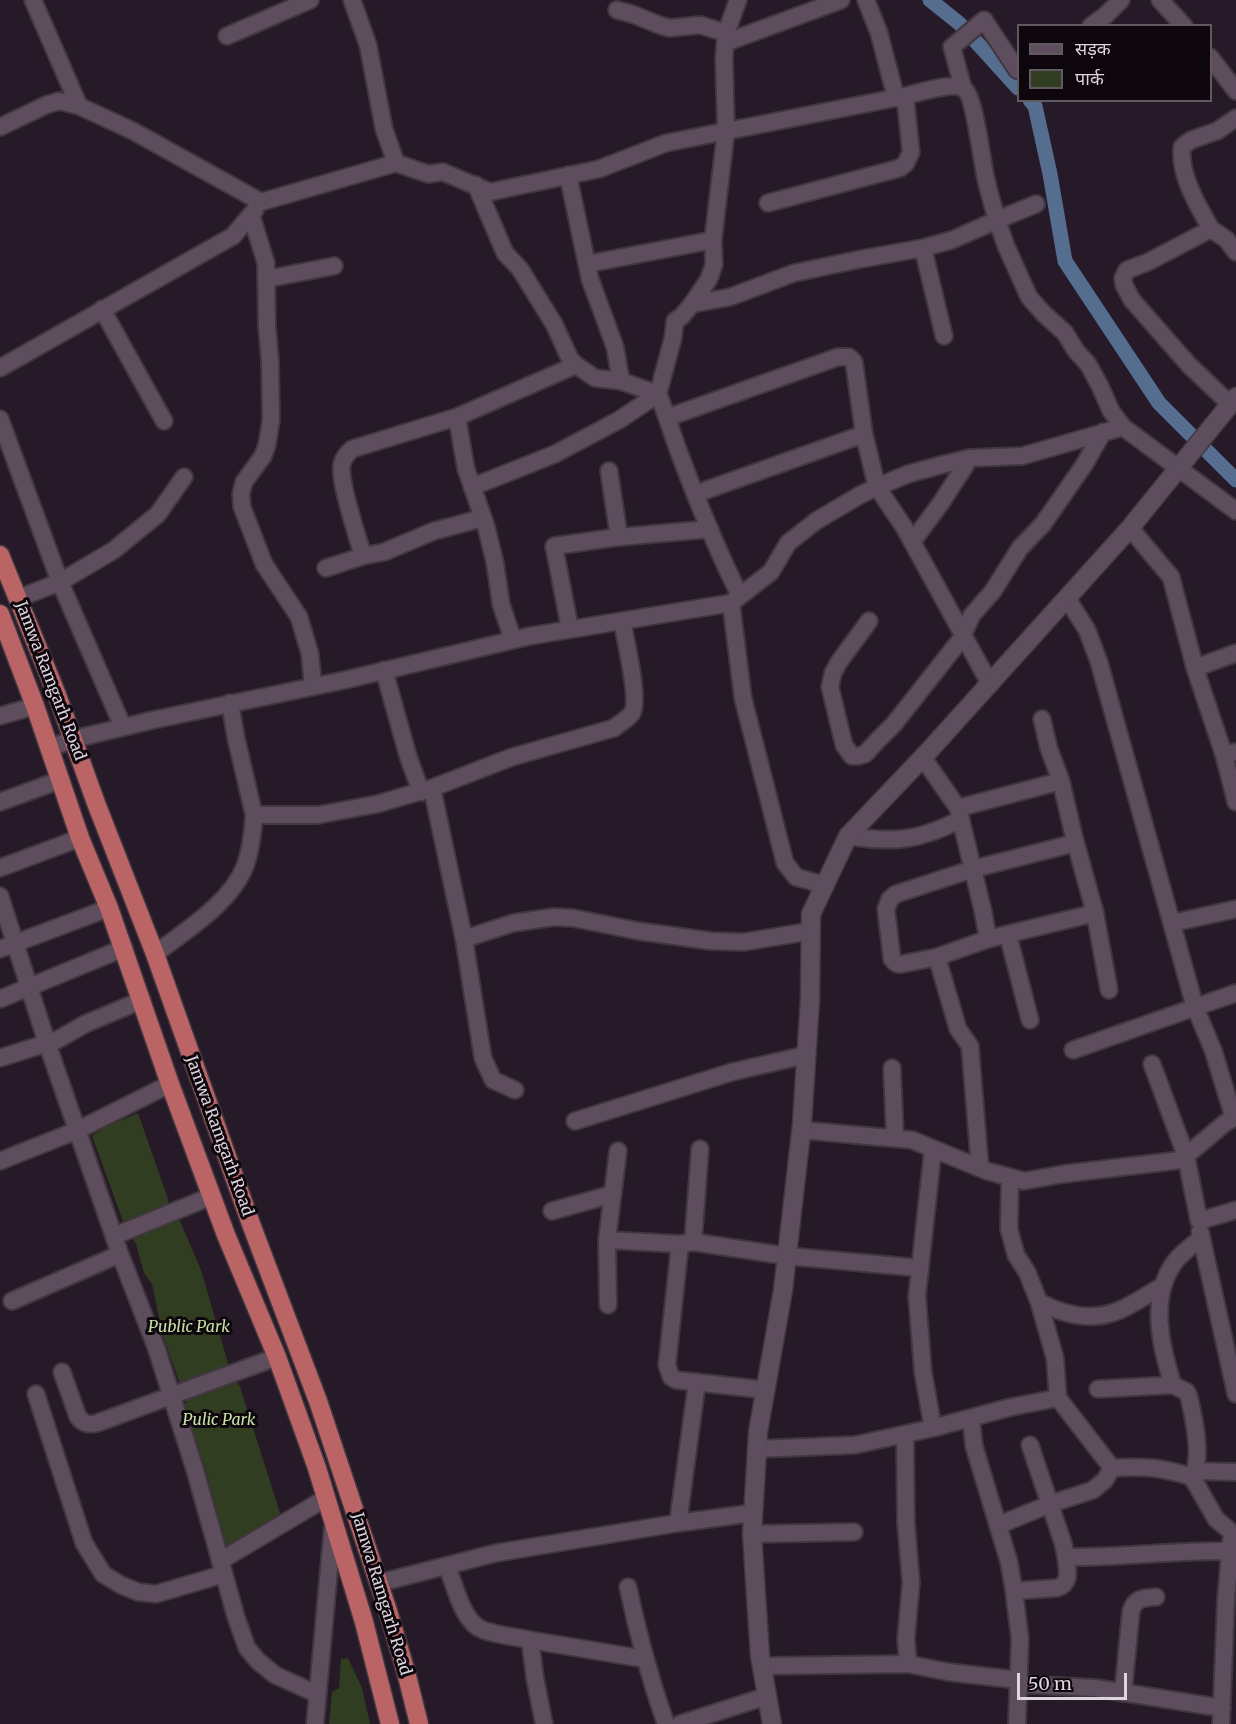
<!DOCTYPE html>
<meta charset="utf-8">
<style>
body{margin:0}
#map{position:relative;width:1236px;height:1724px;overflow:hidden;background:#271a28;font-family:Merriweather,"Noto Sans Devanagari",serif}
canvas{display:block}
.legend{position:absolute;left:1017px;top:24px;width:195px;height:78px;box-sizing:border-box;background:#0d070d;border:2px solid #605960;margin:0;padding:8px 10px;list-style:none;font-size:18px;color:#ddd4dd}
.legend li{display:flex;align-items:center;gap:12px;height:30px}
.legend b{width:30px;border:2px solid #605960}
.scale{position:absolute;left:1017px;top:1673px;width:110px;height:27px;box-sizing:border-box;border:3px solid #ddd4dd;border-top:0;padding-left:8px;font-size:18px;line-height:21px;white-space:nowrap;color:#ddd4dd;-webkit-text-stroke:4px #0d070d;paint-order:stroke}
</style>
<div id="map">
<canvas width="1236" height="1724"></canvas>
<ul class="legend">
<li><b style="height:8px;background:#5d4d5d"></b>सड़क</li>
<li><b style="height:16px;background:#313d20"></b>पार्क</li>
</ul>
<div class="scale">50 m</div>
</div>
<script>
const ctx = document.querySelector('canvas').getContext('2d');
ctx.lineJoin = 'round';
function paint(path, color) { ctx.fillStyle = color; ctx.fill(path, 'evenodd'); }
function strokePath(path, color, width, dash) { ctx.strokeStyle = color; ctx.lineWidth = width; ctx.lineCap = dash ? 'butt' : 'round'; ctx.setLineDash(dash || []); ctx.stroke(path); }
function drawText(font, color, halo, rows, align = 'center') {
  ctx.font = font + ' Merriweather,serif'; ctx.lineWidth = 6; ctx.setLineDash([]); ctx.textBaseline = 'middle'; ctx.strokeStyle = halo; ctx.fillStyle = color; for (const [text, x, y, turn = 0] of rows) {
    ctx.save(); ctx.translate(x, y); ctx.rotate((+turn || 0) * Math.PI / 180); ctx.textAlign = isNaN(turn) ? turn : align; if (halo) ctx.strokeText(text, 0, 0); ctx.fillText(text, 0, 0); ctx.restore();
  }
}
paint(new Path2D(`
 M138,1113L167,1196L170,1208L176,1212L201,1270L230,1370L192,1382L180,1384L163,1336L152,1284L144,1273L136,1244L124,1224L92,1136L105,1127Z
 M234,1377L240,1387L280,1513L275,1519L225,1552V1542L204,1464L181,1408L192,1395Z
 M348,1658L362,1688L370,1724H329L332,1692L339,1688L341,1659Z`), '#313d20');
strokePath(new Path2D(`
 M930,0L960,24L1018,88
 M1030,100L1035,106L1050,174L1065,261L1159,403L1236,480`), '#556d8e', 15);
const minor = new Path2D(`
 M33,0L79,106L133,131L261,202L396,163
 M352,0L368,45L384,129L396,163L428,174L443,172L490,192L599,169L666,143L905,96L911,152L906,163L900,168L768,203
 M866,0L879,33L896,98
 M1160,0L1184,26
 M617,10L632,14L662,26L670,28L700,25L726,33
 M1091,26L1106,15L1121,0
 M227,36L310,0
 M727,42L841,0
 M1210,57L1236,91
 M963,88L952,47L984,20L1017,70L1018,68
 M0,127L46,105L59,101L79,106
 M568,175L590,279L615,347L621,381
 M476,185L505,253L520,269L554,324L570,359L576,365L595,378L621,381L658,394L673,338L675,321L682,316L692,304L730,297L794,273L861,259L923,248L952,240L997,220C993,206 989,193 986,179C982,164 975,96 964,89C954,81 918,93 905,96
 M1036,204L997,220L1006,246L1029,297L1043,313L1065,333L1076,351L1088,364L1100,386L1111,411L1123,427L1236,511
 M251,215L266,263L267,326L270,361L271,420L267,445L263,456L244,482L241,494L242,507L264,564L299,617L310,654L313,686
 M1211,229C1198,206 1179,175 1182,147L1191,140L1217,131L1236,118
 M923,248L944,336
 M587,264L713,240
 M266,279L334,266
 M692,304L709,279L714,264L713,240L726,131L724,58L726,33L738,0
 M102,309L164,421
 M0,368L233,236L255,210
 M1230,404L1189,365L1132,300L1124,285L1123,278L1127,270L1148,262L1211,229L1226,239L1236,252
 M457,417L576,365
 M669,417L838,357H849L854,362L864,434L877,487L904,527L990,684
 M0,419L60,582L123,727
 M609,471L619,537
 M472,487L555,454L619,420L658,394C667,415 672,434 680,455C698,503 717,550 740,596
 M695,494L864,434
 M1130,528L1171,577L1195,668
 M912,542L941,503L970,458
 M363,556C358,538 338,479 342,464C343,458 347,454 352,449L457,417L466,469L486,526L495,563L501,604L513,640
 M326,568L363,556L384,552L434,531L483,518
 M19,598L60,582L114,550L158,514L184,477
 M1067,598L1087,630L1099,662L1195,1007L1213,1050L1234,1118L1236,1117
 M731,603L771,572L788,543L816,521L860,495L877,487L908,474L941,465L970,458L1022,456L1123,427
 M869,621L839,662L833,673L830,687L844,745L852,756H858L865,754L877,741L894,724L961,639L972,615L993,591L1020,548L1043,524L1084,465L1103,432
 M570,629L554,546L619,537L710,529
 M384,670L408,756L421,792
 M230,703L236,738L254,815H318L377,804L432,788L512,757L614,728C620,723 628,719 632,713C640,701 625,637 622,621
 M0,716L35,706
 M1042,719L1049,749L1061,781L1074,837L1095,913L1109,990
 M49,748L74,739L153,720L345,680L530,636L731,603L743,698L785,863L796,877L824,885
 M1236,752L1224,755L1236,802
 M1224,755L1195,668L1236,653
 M923,758L958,808L1061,781
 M432,788L464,939L483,1058L493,1080L515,1090
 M0,802L60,780
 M958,808L983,911L988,939
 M848,836C893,843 920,841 961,819
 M0,868L80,838
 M0,896L47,1043L120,1254L156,1347L195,1470L236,1617L247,1648L258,1661L275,1675L317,1694
 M1172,923L1236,909
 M1008,935L1030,1020
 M464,939L513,923L554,917L573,918L638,931L711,941L744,942L811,931
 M0,949L109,908
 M155,954C185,931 231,903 245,866C251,850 253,832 254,815
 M937,957L902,964C897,965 895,963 892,959L886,909L890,899L896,894L973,869L1075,843
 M0,999L124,948
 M1073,1050L1236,993
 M0,1058L57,1040L85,1024L142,1000
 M1152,1064L1186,1156L1199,1221L1236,1210
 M892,1068L895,1138
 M575,1121L732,1072L806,1055
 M801,1130L912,1140L987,1171L1024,1181L1063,1174L1181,1160L1225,1123L1234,1118
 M0,1161L78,1130L170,1084
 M980,1168L970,1046L958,1029L937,957L988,939L1095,913
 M1010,1177L1009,1229L1016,1255L1027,1272L1039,1302L1055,1358L1058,1398
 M552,1211L613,1194
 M1200,1231L1236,1394
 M114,1236L212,1196
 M607,1240L680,1244
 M693,1242L700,1149
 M12,1301L120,1254
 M1039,1302C1064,1315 1093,1322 1120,1310C1134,1304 1148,1294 1161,1287
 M608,1305L607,1240L618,1151
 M62,1372L78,1417C84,1424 88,1425 97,1423L277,1357
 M1098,1389L1173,1385
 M766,1390L676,1380L671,1377L667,1365L680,1244L693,1242L787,1256L920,1268
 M36,1394L84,1543L103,1574L121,1585L138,1592L156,1594L224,1574
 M971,1418L974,1446L1009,1562L1014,1591L1020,1639L1017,1724
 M933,1428L923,1372L917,1296L933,1149
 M1030,1445L1063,1543L1066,1557C1120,1558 1175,1550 1229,1551
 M757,1449L855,1445L933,1428L1011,1407L1058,1398L1112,1468C1144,1466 1161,1467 1192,1477L1216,1519L1236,1536
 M1195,1471L1236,1472
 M1192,1477C1203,1458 1194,1419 1189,1397L1187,1392L1173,1385C1161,1348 1149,1298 1174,1263C1180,1254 1192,1246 1201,1238
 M678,1523L697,1382
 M999,1525L1050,1504L1093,1490L1105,1480L1112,1468
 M752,1534L854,1532
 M220,1561L326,1498
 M447,1566C455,1585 462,1622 483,1630C497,1635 516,1637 530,1640
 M379,1583L496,1553L678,1523L753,1513
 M628,1587C638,1634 650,1679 666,1724
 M1014,1591L1057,1588C1072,1583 1067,1570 1066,1557
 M908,1664L948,1672L1018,1680
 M762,1666L908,1664L906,1638L911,1583L906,1523L905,1434
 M1018,1684L1095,1688L1222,1708
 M1123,1693L1131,1611C1135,1598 1143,1598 1156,1597
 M315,1724L333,1525
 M544,1724L535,1678L530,1640L645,1659
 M680,1724L767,1696
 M1221,1724L1226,1600L1231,1540`);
const tertiary = new Path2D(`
 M772,1724L760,1656L752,1534L758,1432L783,1290L802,1124L810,999L811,914L848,836L927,753L1130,528L1236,397`);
const trunk = new Path2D(`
 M0,555L57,695L96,803L155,954L251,1224L318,1401L388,1611L406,1672L419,1724
 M0,614L35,706L80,838L109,908L170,1084L226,1235L277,1357L317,1468L364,1622L390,1724`);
strokePath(minor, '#413741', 20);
strokePath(tertiary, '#413741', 21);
strokePath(trunk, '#413741', 21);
strokePath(minor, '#5d4d5d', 16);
strokePath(tertiary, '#5d4d5d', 18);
strokePath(trunk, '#ba6465', 18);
drawText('16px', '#ddd4dd', '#0d070d', [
 ["Jamwa Ramgarh Road",50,681,69],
 ["Jamwa Ramgarh Road",219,1136,70],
 ["Jamwa Ramgarh Road",381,1594,73]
]);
drawText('italic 16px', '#c6e2a2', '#0d070d', [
 ["Public Park",189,1327],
 ["Pulic Park",219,1420]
]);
</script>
